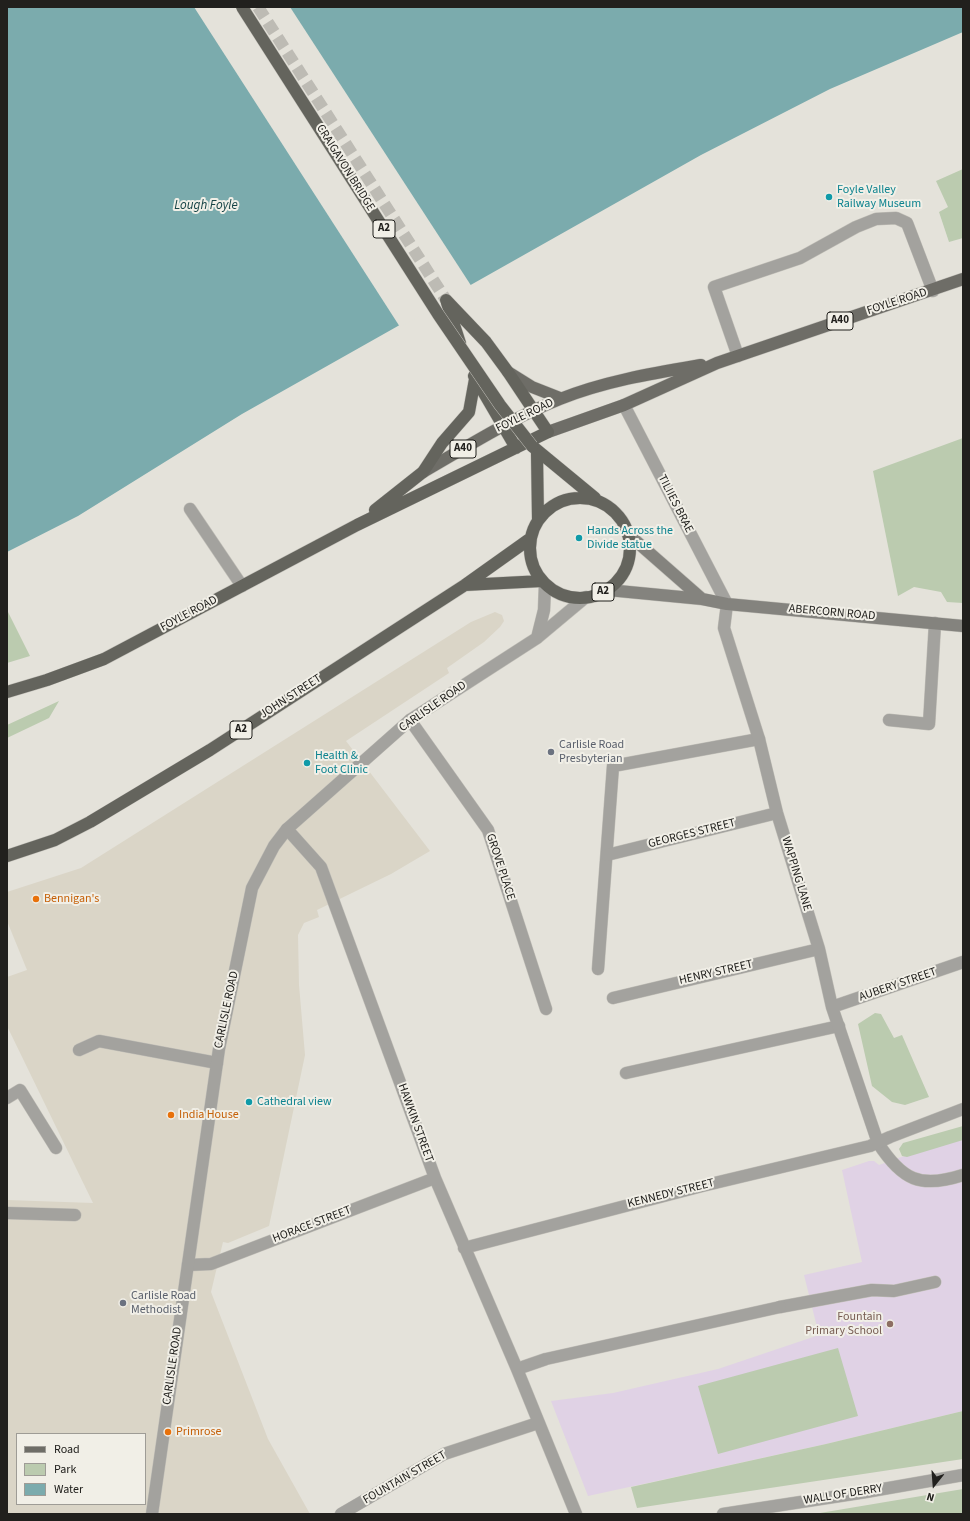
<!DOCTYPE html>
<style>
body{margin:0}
#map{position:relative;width:970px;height:1521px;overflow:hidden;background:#e4e2da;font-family:"Source Sans 3",sans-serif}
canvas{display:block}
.frame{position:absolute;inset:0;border:8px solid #21201d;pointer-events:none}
.legend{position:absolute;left:16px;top:1433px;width:130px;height:72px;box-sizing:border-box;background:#f1efe7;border:1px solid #9e9c96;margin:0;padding:5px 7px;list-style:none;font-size:12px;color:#21201d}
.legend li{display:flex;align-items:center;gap:8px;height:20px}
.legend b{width:20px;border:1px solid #9e9c96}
.north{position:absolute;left:914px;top:1465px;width:40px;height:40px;-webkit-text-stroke:3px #f1efe7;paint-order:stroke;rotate:197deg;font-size:11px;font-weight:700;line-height:16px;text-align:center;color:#21201d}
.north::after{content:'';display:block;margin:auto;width:14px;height:18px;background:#21201d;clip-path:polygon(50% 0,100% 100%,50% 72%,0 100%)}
</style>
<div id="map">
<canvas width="970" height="1521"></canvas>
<div class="frame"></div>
<ul class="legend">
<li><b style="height:5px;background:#6e6d67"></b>Road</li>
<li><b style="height:11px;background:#bbcbaf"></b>Park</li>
<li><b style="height:11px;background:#7babad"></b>Water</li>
</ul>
<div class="north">N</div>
</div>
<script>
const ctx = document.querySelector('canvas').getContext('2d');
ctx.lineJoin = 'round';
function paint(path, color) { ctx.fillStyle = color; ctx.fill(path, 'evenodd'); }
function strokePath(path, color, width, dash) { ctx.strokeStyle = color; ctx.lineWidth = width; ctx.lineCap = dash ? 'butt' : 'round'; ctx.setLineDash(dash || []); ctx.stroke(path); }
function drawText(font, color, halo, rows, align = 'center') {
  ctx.font = font + ' "Source Sans 3",sans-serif'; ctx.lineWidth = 4; ctx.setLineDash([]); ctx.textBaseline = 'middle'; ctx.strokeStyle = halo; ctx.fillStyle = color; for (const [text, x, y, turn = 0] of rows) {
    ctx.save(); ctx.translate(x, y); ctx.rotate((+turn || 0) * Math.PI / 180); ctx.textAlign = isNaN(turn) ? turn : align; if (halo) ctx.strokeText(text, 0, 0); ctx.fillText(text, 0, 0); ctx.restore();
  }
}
paint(new Path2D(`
 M495,612L502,615L504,621L500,627L484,642L447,668L449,673L346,741L430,851L391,874L317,910L319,917L304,923L298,935L299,985L305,1055L269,1226L228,1243L223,1242L211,1292L268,1439L310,1514H7V1200L93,1203L7,1026V977L27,970L7,921V892L81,868L471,622ZM17,1434H145V1504H17Z`), '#dad5c7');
paint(new Path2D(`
 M963,1135V1411L826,1444L588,1496L551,1401L613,1393L718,1369L819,1335L804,1275L862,1262L842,1170L869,1161H874L879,1165Z`), '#e0d2e5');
paint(new Path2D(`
 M963,169V238L949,242L939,212L948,207L936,181Z
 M963,438V603L947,602L941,592L914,587L898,596L873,471Z
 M7,610L30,656L7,663Z
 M59,701L49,718L7,738V725Z
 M875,1013L881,1014L894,1038L902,1035L929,1097L905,1105L892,1102L872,1086L858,1024Z
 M963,1126V1140L907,1157L902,1156L899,1149L903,1143Z
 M838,1348L858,1416L718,1454L698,1386Z
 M963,1411V1459L637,1508L631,1487L826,1444Z
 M963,1489V1514H814Z`), '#bbcbaf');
paint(new Path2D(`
 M7,7H963V32L830,89L701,155L242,414L78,516L7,552Z`), '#7babad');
paint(new Path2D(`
 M194,7H290L472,287L400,327Z`), '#e4e2da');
strokePath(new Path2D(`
 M258,7L446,300`), '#bdbbb4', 12, [12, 6]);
const service = new Path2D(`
 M738,356L714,287L800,258L856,227L876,219L896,218L907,223L933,291
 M190,509L242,586
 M889,720L929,724L935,623
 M598,969L613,766L759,739
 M79,1050L99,1041L217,1063
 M626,1073L839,1026
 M7,1098L20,1090L56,1148
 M878,1143C902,1180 920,1189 963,1175
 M7,1213L75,1215
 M780,1307L872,1290L894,1291L935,1282`);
const pedestrian = new Path2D(`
 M624,405L727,604
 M723,1514L866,1492L963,1475`);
const minor = new Path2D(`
 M727,604L724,628L759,739L777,813L819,949L832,1007L878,1143
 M410,720L488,830L546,1009
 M287,829L321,867L435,1178L517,1369L576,1514
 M607,855L777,813
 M613,998L819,949
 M832,1007L963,962
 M464,1248L702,1186L870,1146L890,1137L963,1109
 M188,1265L211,1264L435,1178
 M517,1369L546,1359L780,1307
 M341,1514L444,1454L538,1423`);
const tertiary = new Path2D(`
 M537,638L544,610L545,584
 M152,1514L219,1049L252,888L274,846L287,829L410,720L537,638L586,597`);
const secondary = new Path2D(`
 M629,535L702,599
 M608,590L702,599L727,604L963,626`);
const primary = new Path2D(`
 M508,372L532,387L560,398
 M548,432L624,405L717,363L963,279
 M423,472C468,446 512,418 560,399C605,381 654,373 701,365`);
const trunk = new Path2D(`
 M447,303L460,343
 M474,376L516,448
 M532,446L595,498
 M537,453L538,520
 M530 548a50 50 0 1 1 100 0a50 50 0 1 1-100 0Z
 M375,510L423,472L442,443L469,412L475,379
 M465,585L542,581
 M7,692L47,680L104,659L357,525L548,432L508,372L486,342L446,300
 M7,856L55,840L90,822L210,750L465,585L531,538`);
strokePath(service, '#c1bfb8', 13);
strokePath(pedestrian, '#c1bfb8', 13);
strokePath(minor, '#c1bfb8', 13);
strokePath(tertiary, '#c1bfb8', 13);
strokePath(secondary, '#c1bfb8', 13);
strokePath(primary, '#c1bfb8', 13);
strokePath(trunk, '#c1bfb8', 13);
strokePath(service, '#a3a29e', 12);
strokePath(pedestrian, '#a3a29e', 12);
strokePath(minor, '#a3a29e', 12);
strokePath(tertiary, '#a3a29e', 12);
strokePath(secondary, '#84837e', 12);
strokePath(primary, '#6e6d67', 12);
strokePath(trunk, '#64645d', 12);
const trunkBridge = new Path2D(`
 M242,7L438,314L500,405L532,446`);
strokePath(trunkBridge, '#c1bfb8', 13, []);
strokePath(trunkBridge, '#64645d', 12);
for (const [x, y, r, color] of [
 [829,197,4,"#0f9aa8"],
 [579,538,4,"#0f9aa8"],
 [551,752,4,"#6b7280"],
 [307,763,4,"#0f9aa8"],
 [36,899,4,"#e8710a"],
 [249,1102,4,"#0f9aa8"],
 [171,1115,4,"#e8710a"],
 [123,1303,4,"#6b7280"],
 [890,1324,4,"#8d6e63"],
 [168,1432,4,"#e8710a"]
]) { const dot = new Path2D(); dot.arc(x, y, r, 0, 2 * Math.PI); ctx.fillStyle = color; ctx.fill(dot); strokePath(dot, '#f1efe7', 1.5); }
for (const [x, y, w] of [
 [384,229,22],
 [840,321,26],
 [463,449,26],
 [603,592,22],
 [241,730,22]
]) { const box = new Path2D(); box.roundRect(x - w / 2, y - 9, w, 18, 3); ctx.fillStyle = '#f1efe7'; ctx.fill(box); strokePath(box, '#21201d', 1); }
drawText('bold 11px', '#21201d', null, [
 ["A2",384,229],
 ["A40",840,321],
 ["A40",463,449],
 ["A2",603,592],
 ["A2",241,730]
]);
drawText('12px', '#21201d', '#f1efe7', [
 ["CRAIGAVON BRIDGE",345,168,58],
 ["FOYLE ROAD",897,302,-18],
 ["FOYLE ROAD",525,416,-26],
 ["TILIIES BRAE",675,504,63],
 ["ABERCORN ROAD",832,613,5],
 ["FOYLE ROAD",189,614,-28],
 ["JOHN STREET",291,697,-33],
 ["CARLISLE ROAD",433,707,-35],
 ["GEORGES STREET",692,834,-14],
 ["GROVE PLACE",500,867,72],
 ["WAPPING LANE",796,874,73],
 ["HENRY STREET",716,973,-13],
 ["AUBERY STREET",898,985,-19],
 ["CARLISLE ROAD",227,1010,-78],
 ["HAWKIN STREET",415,1123,70],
 ["KENNEDY STREET",671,1194,-14],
 ["HORACE STREET",312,1225,-21],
 ["CARLISLE ROAD",173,1366,-82],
 ["FOUNTAIN STREET",405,1478,-30],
 ["WALL OF DERRY",843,1495,-9]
]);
drawText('12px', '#0d838f', '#f1efe7', [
 ["Foyle Valley",837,190],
 ["Railway Museum",837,204],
 ["Hands Across the",587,531],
 ["Divide statue",587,545],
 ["Health &",315,756],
 ["Foot Clinic",315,770],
 ["Cathedral view",257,1102]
], 'left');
drawText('12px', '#5b616d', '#f1efe7', [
 ["Carlisle Road",559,745],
 ["Presbyterian",559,759],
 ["Carlisle Road",131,1296],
 ["Methodist",131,1310]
], 'left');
drawText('12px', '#c56008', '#f1efe7', [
 ["Bennigan's",44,899],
 ["India House",179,1115],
 ["Primrose",176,1432]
], 'left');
drawText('12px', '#785e54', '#f1efe7', [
 ["Fountain",882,1317],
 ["Primary School",882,1331]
], 'right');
drawText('italic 13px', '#164446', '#f1efe7', [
 ["Lough Foyle",206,206]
]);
</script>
